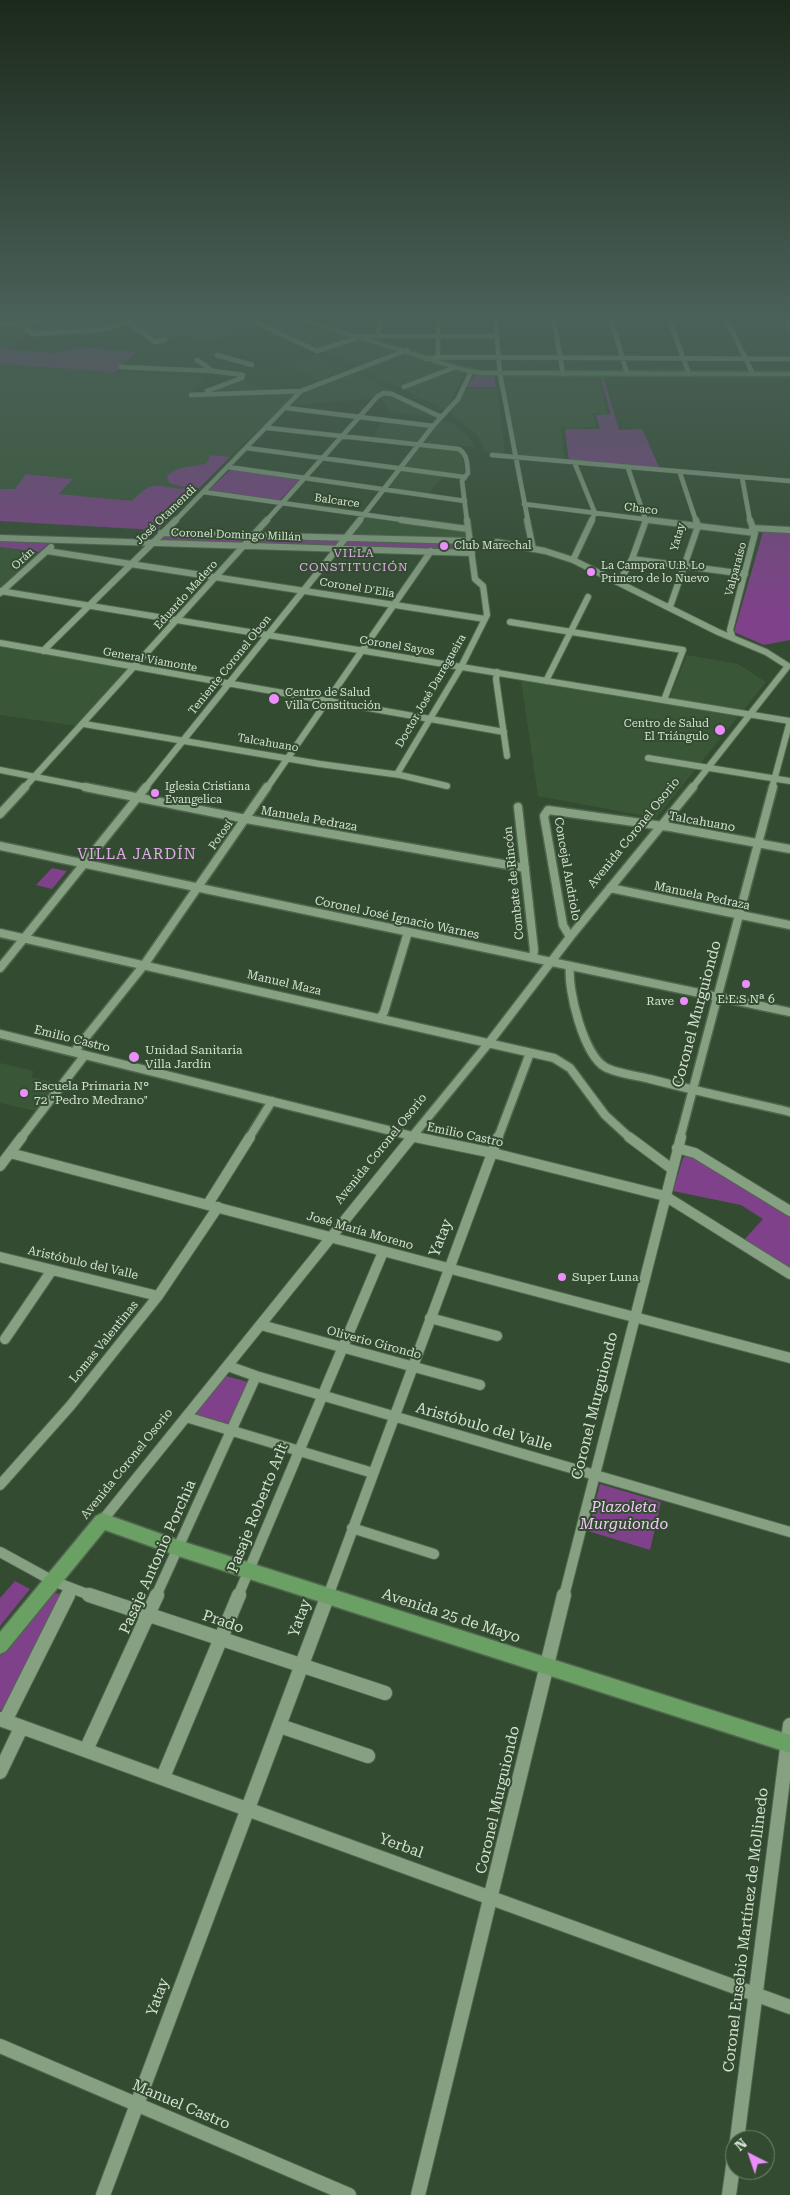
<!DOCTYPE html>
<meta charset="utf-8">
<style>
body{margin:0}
#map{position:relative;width:790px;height:2195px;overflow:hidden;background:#334b30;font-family:"Roboto Serif",serif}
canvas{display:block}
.north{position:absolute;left:725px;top:2130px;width:50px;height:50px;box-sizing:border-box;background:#334b30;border:1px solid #738771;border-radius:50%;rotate:319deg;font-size:14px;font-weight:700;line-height:20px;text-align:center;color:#d4e2d2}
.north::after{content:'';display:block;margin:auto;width:18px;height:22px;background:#eb8dfb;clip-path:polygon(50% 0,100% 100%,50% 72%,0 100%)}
</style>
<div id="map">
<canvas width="790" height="2195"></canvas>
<div class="north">N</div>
</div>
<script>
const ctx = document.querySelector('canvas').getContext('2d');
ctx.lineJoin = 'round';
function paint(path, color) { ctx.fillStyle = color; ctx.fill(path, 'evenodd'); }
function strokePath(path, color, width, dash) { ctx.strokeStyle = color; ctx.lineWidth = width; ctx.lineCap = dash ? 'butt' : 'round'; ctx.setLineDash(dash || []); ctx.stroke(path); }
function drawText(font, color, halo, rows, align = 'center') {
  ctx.font = font + ' "Roboto Serif",serif'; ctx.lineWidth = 4; ctx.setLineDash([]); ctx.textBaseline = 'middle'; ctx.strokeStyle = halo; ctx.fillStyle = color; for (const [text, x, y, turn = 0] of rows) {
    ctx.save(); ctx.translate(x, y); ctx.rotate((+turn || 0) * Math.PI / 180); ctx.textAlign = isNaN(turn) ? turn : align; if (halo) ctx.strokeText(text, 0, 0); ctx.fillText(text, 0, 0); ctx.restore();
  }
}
paint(new Path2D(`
 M0,316H235L251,323L243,326L254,331L201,342L188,336H181L156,342L128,320L97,330L31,334L10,349L0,348Z
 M248,316H282L397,352L357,367Z
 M403,353L465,374L446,410L359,369Z
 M316,355L346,370L319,380L284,365Z
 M0,364L206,377L190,395L298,392L230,457L157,530L0,521Z
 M354,372L449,420L389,411L381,398L293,405L307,389Z
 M598,375L607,414L593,413L596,427L561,428L564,459L512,455L502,376Z
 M242,378L268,390L208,391Z
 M467,388H497L505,453L485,452L478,436L449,412Z
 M382,421L430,428L438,421L451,422L468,436L475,447L373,438Z
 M419,447L462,451L465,474L446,473L427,495L387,490Z
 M366,516L465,530L466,540L353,536Z
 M0,547L46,554L5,594H0Z
 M0,639L138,664L84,727L0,715Z
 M687,655L738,664L766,682L656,818L538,796L521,680L667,705Z
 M0,1063L34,1071L31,1077L56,1083L36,1111L0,1103Z`), '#395736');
paint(new Path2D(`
 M81,347L136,352L116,372L0,364V348L54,353Z
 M474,376H494L496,387H467Z
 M600,376H603L619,430L642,429L660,469L569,461L565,429H600L596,415L611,414Z
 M211,455L230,457L157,530L0,521V489H15L26,474L73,479L58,494L132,501C153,480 154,486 182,489L184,487L169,483L167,475L180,468L206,464Z
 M231,469L300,479L280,500L209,490Z
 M763,532L790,533V640L764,645L734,632Z
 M161,533L470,541L472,553L152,543Z
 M0,540L51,541L39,552L0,547Z
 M52,868L67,871L52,889L36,885Z
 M687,1155H694L790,1213V1272L742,1242L763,1219L741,1205L673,1191L683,1158Z
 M226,1376L248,1382L228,1425L194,1415Z
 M600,1484L661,1502L650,1550L588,1531Z
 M15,1581L30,1589L0,1626V1598Z
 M52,1593L64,1594L4,1712L0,1710V1655Z`), '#80418b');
const minorFar4 = new Path2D(`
 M12,316L32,334L101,330L145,316
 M120,316L155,342L165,340
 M457,316L790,317
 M495,316L500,374L528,521
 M553,316L563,374
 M610,316L627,373
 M668,316L689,374
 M725,316L753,374
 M783,316L790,328
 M255,322L317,351L363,336H496
 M0,324H20L55,316
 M378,336L380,316
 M217,355L252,365
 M426,359L438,357L790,359
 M197,360L213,371
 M435,360L438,357V316
 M121,367L213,371L243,375L242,378L207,391
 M404,387L453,368
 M191,395L301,391L407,350
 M286,408L433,426
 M268,428L459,449C468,455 467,464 468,473L462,481L467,521
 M247,448L464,477
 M492,455L790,481
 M575,464L595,513L591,521
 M228,467L465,501
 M628,468L646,521
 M680,473L696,521
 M742,477L750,521
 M204,492L410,521
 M524,504L659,521
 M175,521L301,391
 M266,521L378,396L384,393L392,394L441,417
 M359,521L433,426L458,399L471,372`);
const minorFar3 = new Path2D(`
 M401,520L468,529
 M527,520L533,549
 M649,520L755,533
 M752,528L790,530
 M161,533L470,541
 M0,538L472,553
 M497,542L545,551L573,560L718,632L766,652L788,666L692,788
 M47,551L485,619
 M632,559L745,574
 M573,560L592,520
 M620,581L632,559L646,520
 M0,591L790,721
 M0,593L51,547
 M668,607L671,604L698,526L696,520
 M510,622L683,650L664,700
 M732,636L730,630L755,533L750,520
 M0,643L504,732
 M43,651L176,520
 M497,672L496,679L507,756
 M546,681L588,597
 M84,724L320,764L400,775L447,786
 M648,758L790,781
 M0,770L91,788
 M397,774L461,667L487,615L483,586L475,579L467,520
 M24,788L267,520
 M145,788L360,520
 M267,788L431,551
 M772,788L790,721`);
const minorFar2 = new Path2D(`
 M85,787L246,819L525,868
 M518,807L534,950L533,957
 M0,814L25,787
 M0,846L790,1012
 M610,888L790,925
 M0,933L554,1058L570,1068L605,1115L630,1138
 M570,937L563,925L544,816L548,810L670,827L790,849
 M570,966C567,990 584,1055 605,1067C615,1073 638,1076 650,1079C696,1091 743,1101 790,1112
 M0,968L146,787
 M380,1018L384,1012L408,932
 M0,1034L420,1138
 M74,1052L144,965L267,787
 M21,1138L85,1055
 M249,1138L272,1101
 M411,1138L488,1044L570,937L693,787
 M498,1138L530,1053
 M680,1138L773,787`);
const minorFar1 = new Path2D(`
 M415,1137L493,1153L665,1196L790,1274
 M629,1137L672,1169
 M677,1148L695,1153L790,1211
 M10,1153L790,1358
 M0,1166L22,1137
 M208,1204L250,1137
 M0,1257L158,1296
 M430,1318L497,1336
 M261,1325L480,1385
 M5,1339L52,1270
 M228,1366L256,1376L790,1532
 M186,1417L373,1473
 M0,1485L71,1405L158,1296L218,1207
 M102,1521L412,1137
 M352,1528L434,1554
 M0,1552L53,1581L92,1596
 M67,1596L71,1589
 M156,1596L256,1376
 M238,1596L383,1252
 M328,1596L498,1137
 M564,1596L681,1137`);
const minor = new Path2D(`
 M89,1595L385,1693
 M0,1719L790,2007
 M5,1721L68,1595
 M280,1726L368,1756
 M86,1750L157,1595
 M0,1772L21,1728
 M163,1777L239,1595
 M0,2046L349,2195
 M737,2140L790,1725
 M103,2195L328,1595
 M418,2195L564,1595
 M729,2195L735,2152`);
const major = new Path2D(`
 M286,316H295L464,368L481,371L790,372V376L481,375L461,371Z
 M102,1513L178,1540L790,1735V1753L178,1556L105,1530L6,1651L0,1654V1632L96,1516Z`);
strokePath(minorFar4, '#51654f', 5.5);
strokePath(minorFar3, '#51654f', 8);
strokePath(minorFar2, '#51654f', 11);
strokePath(minorFar1, '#51654f', 12);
strokePath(minor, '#51654f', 16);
strokePath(major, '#51654f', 3);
strokePath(minorFar4, '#86a182', 4.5);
strokePath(minorFar3, '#86a182', 6);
strokePath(minorFar2, '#86a182', 8);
strokePath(minorFar1, '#86a182', 10);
strokePath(minor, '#86a182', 14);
paint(major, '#6aa063');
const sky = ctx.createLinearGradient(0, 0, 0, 623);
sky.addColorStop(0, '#1c291a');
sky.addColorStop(0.51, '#4a6159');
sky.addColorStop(1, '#4a615900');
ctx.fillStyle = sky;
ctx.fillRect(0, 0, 790, 623);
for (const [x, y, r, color] of [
 [444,546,5,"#eb8dfb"],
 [591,572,5,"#eb8dfb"],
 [274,699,6,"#eb8dfb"],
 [720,730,6,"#eb8dfb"],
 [155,793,5,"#eb8dfb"],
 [746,984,5,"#eb8dfb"],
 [684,1001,5,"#eb8dfb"],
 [134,1057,6,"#eb8dfb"],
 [24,1093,5,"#eb8dfb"],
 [562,1277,5,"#eb8dfb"]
]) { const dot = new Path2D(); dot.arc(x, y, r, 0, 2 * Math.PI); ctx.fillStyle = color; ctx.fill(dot); strokePath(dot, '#334b30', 2); }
drawText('11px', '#d4e2d2', '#334b30', [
 ["Balcarce",337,501,8],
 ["Chaco",641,509,7],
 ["José Otamendi",166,515,-44],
 ["Coronel Domingo Millán",236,535,2],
 ["Yatay",678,537,-75],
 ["Orán",23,559,-42],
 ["Valparaíso",736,569,-75],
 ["Coronel D'Elía",357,588,9],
 ["Eduardo Madero",186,595,-48],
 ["Coronel Sayos",397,646,9],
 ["General Viamonte",150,660,10],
 ["Teniente Coronel Obon",230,665,-51],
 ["Doctor José Darregueira",431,691,-60],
 ["Talcahuano",268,743,10],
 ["Potosí",221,835,-55]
]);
drawText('11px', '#d4e2d2', '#334b30', [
 ["Club Marechal",454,546],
 ["La Campora U.B. Lo",601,566],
 ["Primero de lo Nuevo",601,579],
 ["Centro de Salud",285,693],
 ["Villa Constitución",285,706],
 ["Centro de Salud",709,724,"right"],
 ["El Triángulo",709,737,"right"],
 ["Iglesia Cristiana",165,787],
 ["Evangelica",165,800]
], 'left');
ctx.letterSpacing = '1px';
drawText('12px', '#e0ace8', '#334b30', [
 ["VILLA",354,553],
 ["CONSTITUCIÓN",354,567]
]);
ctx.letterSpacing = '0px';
drawText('12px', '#d4e2d2', '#334b30', [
 ["Manuela Pedraza",309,819,10],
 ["Talcahuano",702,822,10],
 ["Avenida Coronel Osorio",634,833,-51],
 ["Concejal Andriolo",567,869,80],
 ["Combate de Rincón",514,883,-96],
 ["Manuela Pedraza",702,896,12],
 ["Coronel José Ignacio Warnes",397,918,12],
 ["Manuel Maza",284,983,13],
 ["Emilio Castro",72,1039,14],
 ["Emilio Castro",465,1135,12],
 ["Avenida Coronel Osorio",381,1149,-51],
 ["José María Moreno",360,1231,16],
 ["Aristóbulo del Valle",83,1263,13],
 ["Lomas Valentinas",104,1342,-51],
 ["Oliverio Girondo",374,1343,15],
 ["Avenida Coronel Osorio",127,1464,-51]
]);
drawText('12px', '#d4e2d2', '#334b30', [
 ["E.E.S Nª 6",746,999,"center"],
 ["Rave",674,1001,"right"],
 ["Unidad Sanitaria",145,1050],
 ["Villa Jardín",145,1064],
 ["Escuela Primaria N°",34,1086],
 ["72 \"Pedro Medrano\"",34,1100],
 ["Super Luna",572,1277]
], 'left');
ctx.letterSpacing = '1px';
drawText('15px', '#e0ace8', '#334b30', [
 ["VILLA JARDÍN",137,855]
]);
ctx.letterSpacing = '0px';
drawText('15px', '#d4e2d2', '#334b30', [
 ["Coronel Murguiondo",697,1014,-75],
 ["Yatay",441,1238,-69],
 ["Coronel Murguiondo",595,1406,-76],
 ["Aristóbulo del Valle",484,1427,16],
 ["Pasaje Roberto Arlt",258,1508,-68],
 ["Pasaje Antonio Porchia",158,1557,-66],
 ["Avenida 25 de Mayo",451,1616,18],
 ["Yatay",300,1618,-70],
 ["Prado",223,1622,19],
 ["Coronel Murguiondo",498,1800,-77],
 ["Yerbal",401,1846,20],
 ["Coronel Eusebio Martínez de Mollinedo",746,1930,-83],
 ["Yatay",158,1997,-70],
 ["Manuel Castro",181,2105,23]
]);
drawText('italic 15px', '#f4c9fa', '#334b30', [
 ["Plazoleta",624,1508],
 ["Murguiondo",624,1525]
]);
</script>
